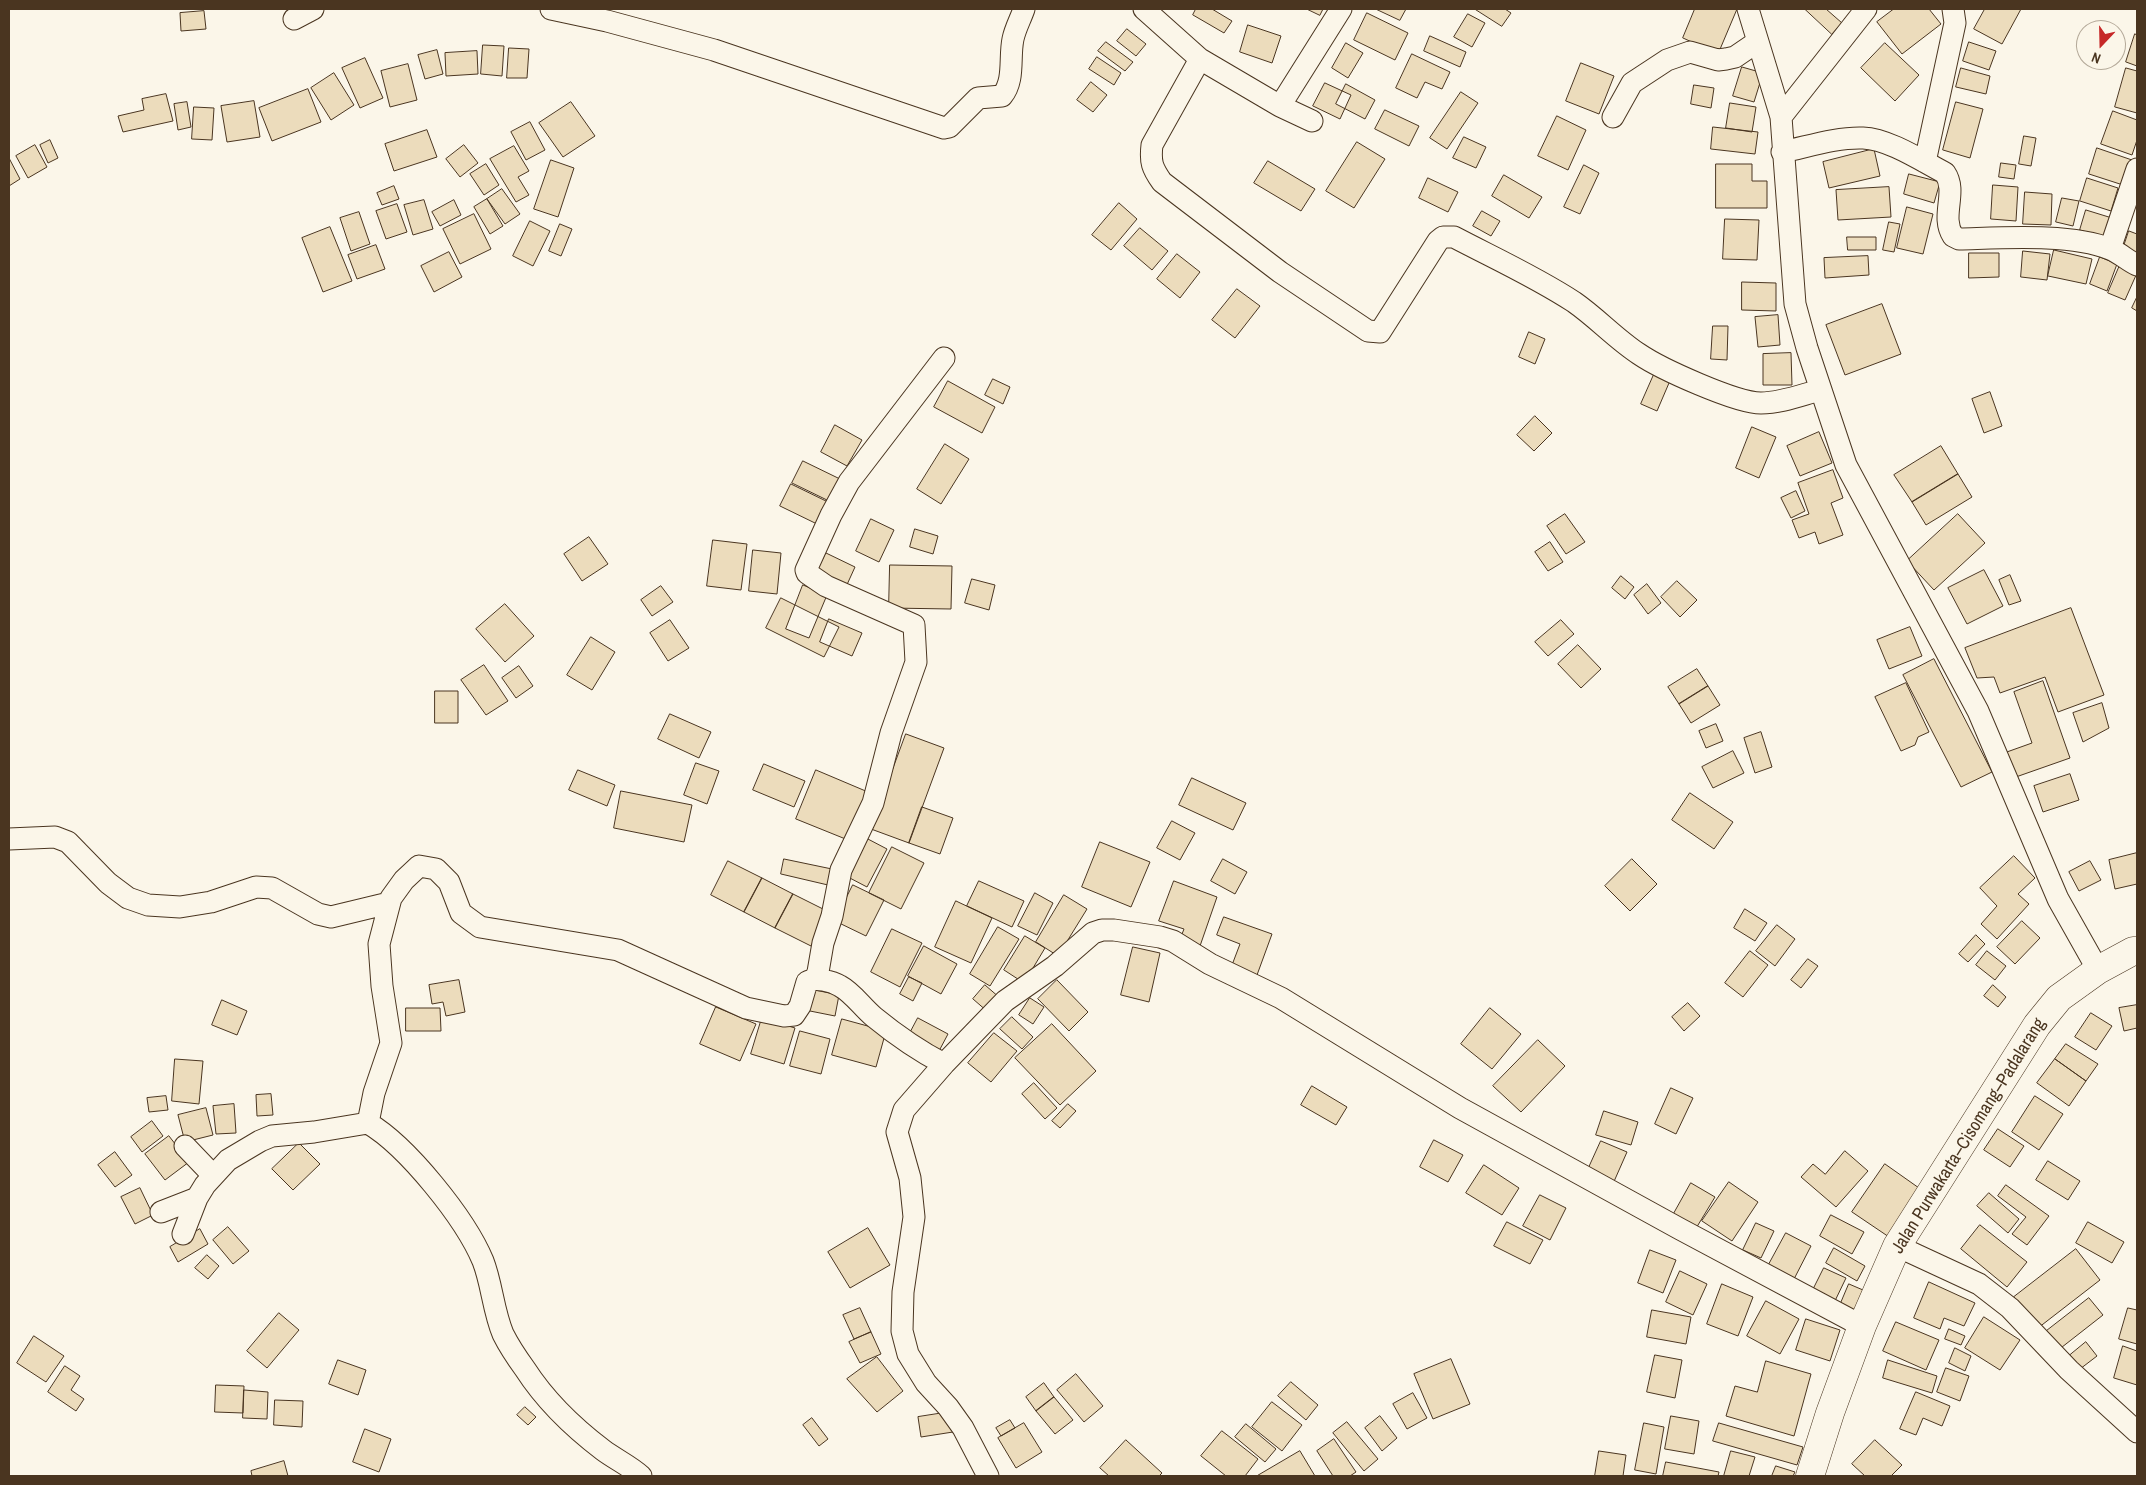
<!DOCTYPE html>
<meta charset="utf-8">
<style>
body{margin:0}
#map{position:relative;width:2146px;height:1485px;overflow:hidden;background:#fbf6e9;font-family:"Archivo Narrow",sans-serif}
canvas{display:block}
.frame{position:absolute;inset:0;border:10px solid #4a3520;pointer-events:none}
.north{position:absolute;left:2076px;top:20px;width:50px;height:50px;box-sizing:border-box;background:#fbf6e9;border:1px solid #b4a999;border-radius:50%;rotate:201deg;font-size:14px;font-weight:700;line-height:20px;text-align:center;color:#4a3520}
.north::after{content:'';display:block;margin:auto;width:18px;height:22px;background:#c62828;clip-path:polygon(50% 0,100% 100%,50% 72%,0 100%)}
</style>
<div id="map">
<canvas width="2146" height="1485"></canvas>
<div class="frame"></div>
<div class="north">N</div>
</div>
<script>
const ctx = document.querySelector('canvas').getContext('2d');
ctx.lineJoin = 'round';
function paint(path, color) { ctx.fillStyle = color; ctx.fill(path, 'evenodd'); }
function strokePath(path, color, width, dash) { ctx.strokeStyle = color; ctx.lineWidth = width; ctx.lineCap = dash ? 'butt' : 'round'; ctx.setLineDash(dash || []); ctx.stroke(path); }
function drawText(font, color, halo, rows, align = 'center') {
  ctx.font = font + ' "Archivo Narrow",sans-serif'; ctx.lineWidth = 4; ctx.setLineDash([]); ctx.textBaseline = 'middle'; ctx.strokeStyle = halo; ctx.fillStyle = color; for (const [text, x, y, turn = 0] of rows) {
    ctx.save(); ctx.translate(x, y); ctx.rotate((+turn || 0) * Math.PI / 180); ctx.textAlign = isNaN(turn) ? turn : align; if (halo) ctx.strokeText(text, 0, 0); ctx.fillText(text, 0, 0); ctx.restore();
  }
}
const building = new Path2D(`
 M1196,9H1212L1232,21L1224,33L1193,15Z
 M1307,9H1323L1320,15Z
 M1376,9H1406L1400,20Z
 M1475,9H1505L1511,13L1502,26Z
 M1695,9H1737L1718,54L1683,38Z
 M1805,9H1826L1842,23L1832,34Z
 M1894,9H1929L1941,24L1902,54L1877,22Z
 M1985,9H2021L2002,44L1974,29Z
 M204,11L206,29L181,31L180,13Z
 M1367,13L1408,33L1395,60L1354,40Z
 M1468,14L1485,23L1472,47L1454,37Z
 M1248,25L1281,36L1272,63L1240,52Z
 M1127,29L1146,44L1136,56L1117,41Z
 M2135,34L2137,35V66L2126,62Z
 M1430,36L1466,52L1460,67L1424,51Z
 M1106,42L1133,62L1125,71L1098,51Z
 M1969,42L1996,51L1989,70L1963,61Z
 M1346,43L1363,53L1348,78L1332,68Z
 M1885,43L1919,75L1895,101L1861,68Z
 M483,45L504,46L502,76L481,74Z
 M509,48L529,49L527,78H507Z
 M437,50L443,74L425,79L418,55Z
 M477,51L478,74L446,76L445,53Z
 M1412,54L1450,72L1442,89L1425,82L1417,98L1396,88Z
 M1097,57L1121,73L1114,85L1089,69Z
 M365,58L383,98L360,108L342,68Z
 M1581,63L1614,76L1599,114L1566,101Z
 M408,64L417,100L390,107L381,71Z
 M1742,67L1763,73L1754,102L1733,96Z
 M1961,68L1990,76L1986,94L1956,87Z
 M2126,68L2137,71V113L2115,107Z
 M334,73L354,105L331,120L311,88Z
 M1091,82L1107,95L1093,112L1077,100Z
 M1325,83L1351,95L1340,119L1313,106Z
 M1346,84L1375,100L1365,119L1336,104Z
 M1694,85L1714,88L1711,108L1691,104Z
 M308,89L321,122L272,141L259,108Z
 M1461,92L1478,103L1447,149L1430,138Z
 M166,94L173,121L123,132L118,116L144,110L142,99Z
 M254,101L260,137L227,142L221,106Z
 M187,102L191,127L178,130L174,104Z
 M571,102L595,136L563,157L539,123Z
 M1956,102L1983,109L1970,158L1943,150Z
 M1730,103L1756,107L1752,132L1726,128Z
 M194,107L214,108L212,140L192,139Z
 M1385,110L1419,126L1409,146L1375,129Z
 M2113,111L2137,120V140L2132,155L2101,144Z
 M1557,116L1586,130L1568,170L1538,156Z
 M530,122L545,150L526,160L511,132Z
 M1713,127L1758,132L1755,154L1711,149Z
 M427,130L437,157L394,171L385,144Z
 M2024,136L2036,138L2031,166L2019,164Z
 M1464,137L1486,147L1476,168L1453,158Z
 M50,140L58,158L48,163L40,145Z
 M1357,142L1385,159L1354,208L1326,191Z
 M35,145L47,167L28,178L16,156Z
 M464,145L478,163L460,177L446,159Z
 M514,146L529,171L518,177L529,195L516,202L490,159Z
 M2097,148L2132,160L2123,185L2089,174Z
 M1874,149L1880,176L1829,188L1823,162Z
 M9,158L20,179L9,186Z
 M551,160L574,168L558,217L534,209Z
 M1268,161L1315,189L1301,211L1254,183Z
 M2001,163L2016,165L2014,179L1999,177Z
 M486,164L499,185L484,195L470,174Z
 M1716,164H1752V181H1767V208H1716Z
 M1584,165L1599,173L1580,214L1564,207Z
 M1909,174L1940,182L1934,203L1904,194Z
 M1504,175L1542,197L1529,218L1492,196Z
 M1428,178L1458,192L1448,212L1419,198Z
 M2087,178L2118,188L2111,211L2080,201Z
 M1993,185L2018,187L2016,221L1991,219Z
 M394,186L399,199L382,205L377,193Z
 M1889,187L1891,217L1838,220L1836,190Z
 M502,189L520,214L505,224L487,199Z
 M2025,192L2052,194L2051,225L2023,224Z
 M2062,198L2079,201L2073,226L2056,222Z
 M487,199L503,226L490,234L474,207Z
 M424,200L433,229L413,235L404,205Z
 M454,200L461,215L440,226L432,212Z
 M1119,203L1137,219L1111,250L1092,235Z
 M397,204L407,232L386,239L376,211Z
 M1907,207L1933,214L1923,254L1897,248Z
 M2086,210L2112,218L2105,238L2080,230Z
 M1482,211L1500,221L1491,236L1473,226Z
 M359,212L370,244L351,251L340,218Z
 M474,214L491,249L460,264L443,229Z
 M1725,219L1759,220L1757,260L1723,259Z
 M530,221L550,231L533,266L513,256Z
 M1889,222L1900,224L1894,252L1883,250Z
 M560,224L572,229L561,256L549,251Z
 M330,227L352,281L323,292L302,238Z
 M1140,228L1168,251L1152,270L1124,246Z
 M2129,231L2137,234V253L2123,249Z
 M1847,237H1876V250H1848Z
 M376,245L385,269L357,279L348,255Z
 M2054,250L2092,259L2086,284L2048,276Z
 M2023,251L2050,254L2047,280L2021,277Z
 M449,252L462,277L434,292L421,266Z
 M1969,253H1999V277L1969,278Z
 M1177,254L1200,272L1180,298L1157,279Z
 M1868,256L1869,275L1825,278L1824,258Z
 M2100,257L2117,264L2107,291L2090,284Z
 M2120,265L2137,273L2125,300L2108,293Z
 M1742,282L1776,283V311L1742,310Z
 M1237,289L1260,306L1235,338L1212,320Z
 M2137,297V311L2132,308Z
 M1882,304L1901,354L1845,375L1826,325Z
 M1778,315L1780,345L1758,347L1755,317Z
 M1713,326H1728L1727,360L1711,359Z
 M1529,332L1545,339L1535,364L1519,357Z
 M1791,353L1792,385H1763V354Z
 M1656,370L1672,376L1657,411L1641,404Z
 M993,379L1010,387L1003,404L985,395Z
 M948,381L995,407L982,433L934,407Z
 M1990,392L2002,426L1984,433L1972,399Z
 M1535,416L1552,433L1534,451L1517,435Z
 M835,425L862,440L847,466L821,452Z
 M1752,427L1776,437L1759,478L1736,468Z
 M1819,432L1832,463L1800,476L1787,446Z
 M945,444L969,459L941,504L917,489Z
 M1941,446L1958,474L1912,502L1894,475Z
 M803,461L840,479L829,501L792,483Z
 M1833,470L1843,498L1831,503L1843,535L1819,544L1815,532L1799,538L1792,520L1809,514L1798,483Z
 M1958,474L1972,497L1926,525L1912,502Z
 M791,484L828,502L817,524L780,506Z
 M1796,491L1805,511L1791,518L1781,498Z
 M1565,514L1585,542L1566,554L1547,526Z
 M1958,514L1985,543L1934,590L1907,561Z
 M871,519L894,530L879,562L856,551Z
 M915,529L938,536L933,554L910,547Z
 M589,537L608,564L582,581L564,554Z
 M713,540L747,544L741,590L707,586Z
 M1550,542L1563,562L1548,571L1535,552Z
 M753,550L781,553L777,594L749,591Z
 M826,553L855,567L845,589L815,575Z
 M890,565L952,566L951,609L889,608Z
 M1984,570L2003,606L1967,624L1948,588Z
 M2010,575L2021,601L2009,605L1999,580Z
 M1621,576L1634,587L1625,599L1612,588Z
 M972,579L995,585L989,610L965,603Z
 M1677,581L1697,600L1680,617L1661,597Z
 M1647,584L1661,603L1648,614L1634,595Z
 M803,585L827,595L809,638L786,629Z
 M661,586L673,602L652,616L641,600Z
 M781,598L839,627L824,657L766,628Z
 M505,604L534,636L505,662L476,629Z
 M2071,608L2104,695L2058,712L2045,677L2000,693L1994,677L1977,678L1965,648Z
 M829,619L862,633L852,656L820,642Z
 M670,620L689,648L668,661L650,633Z
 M1561,620L1574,634L1548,656L1535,642Z
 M1910,627L1922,656L1889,669L1877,640Z
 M591,637L615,652L592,690L567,675Z
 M1578,645L1601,669L1581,688L1558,664Z
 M1934,659L1992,772L1961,787L1903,675Z
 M484,665L508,701L486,715L461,680Z
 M519,666L533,686L516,698L502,678Z
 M1697,669L1708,686L1679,704L1668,687Z
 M2043,681L2070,758L2013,778L2004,753L2032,743L2014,692Z
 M1906,683L1929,732L1918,737L1915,745L1901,751L1875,697Z
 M1708,686L1720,705L1691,723L1679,704Z
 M435,691H458V723H435Z
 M2102,703L2109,728L2083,742L2073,713Z
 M670,714L711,732L699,758L658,739Z
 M1716,724L1723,741L1706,748L1699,731Z
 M1761,732L1772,767L1755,773L1744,738Z
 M906,734L944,748L909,843L871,829Z
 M1733,751L1744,773L1713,788L1702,767Z
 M696,763L719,771L707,804L684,795Z
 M764,764L805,781L794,807L753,790Z
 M578,770L615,785L607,806L569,790Z
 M816,770L868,792L848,840L796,819Z
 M2070,774L2079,800L2043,812L2034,786Z
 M1192,778L1246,803L1233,830L1179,805Z
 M621,791L692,805L684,842L614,828Z
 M1690,793L1733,822L1714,849L1672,820Z
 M922,807L953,818L940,854L909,843Z
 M1172,821L1195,833L1180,860L1157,848Z
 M866,838L887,849L867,887L846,876Z
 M1100,842L1150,862L1131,907L1082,887Z
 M892,847L924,863L901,909L869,893Z
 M2137,853V884L2115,889L2109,860Z
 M2014,856L2035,878L2018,894L2029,904L1997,939L1981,924L1997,906L1980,888Z
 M784,859L832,869L828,885L781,874Z
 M1223,859L1247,872L1235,894L1211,881Z
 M1632,859L1657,884L1630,911L1605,886Z
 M728,861L762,878L744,912L711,895Z
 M2090,861L2101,880L2079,891L2069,872Z
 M762,878L793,894L775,928L744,912Z
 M979,881L1024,901L1012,927L967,906Z
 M1174,881L1217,897L1200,946L1180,939L1184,929L1159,921Z
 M853,885L884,900L866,936L835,921Z
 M1035,893L1053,903L1037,935L1018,926Z
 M793,894L829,912L811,946L775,928Z
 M1064,895L1087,909L1058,956L1036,942Z
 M956,901L992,918L971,963L935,947Z
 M1745,909L1767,923L1755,941L1734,928Z
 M1224,917L1272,934L1257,975L1232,965L1240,944L1217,935Z
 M2022,921L2040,938L2015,964L1997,947Z
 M1777,925L1795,939L1775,966L1756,951Z
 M998,927L1019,939L990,986L970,974Z
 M892,929L922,943L900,987L871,972Z
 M1976,935L1985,944L1968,962L1959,954Z
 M1025,936L1045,948L1024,983L1004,970Z
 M924,946L957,964L941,994L908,976Z
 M1133,947L1160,953L1149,1002L1121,995Z
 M1750,951L1768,965L1743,997L1725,983Z
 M1987,951L2006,966L1995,980L1976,965Z
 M1808,959L1818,966L1801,988L1791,980Z
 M909,977L922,983L913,1001L900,994Z
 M459,980L465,1012L446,1016L443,1002L432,1004L429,985Z
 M1057,980L1088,1012L1069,1031L1038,999Z
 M985,985L1000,998L988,1012L973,999Z
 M1993,985L2006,997L1998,1007L1984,996Z
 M810,989L839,995L835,1016L805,1010Z
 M1030,998L1044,1007L1033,1024L1019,1015Z
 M222,1000L247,1011L237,1035L212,1025Z
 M1688,1003L1700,1016L1684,1031L1672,1017Z
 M2137,1005V1028L2124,1031L2119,1008Z
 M716,1007L756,1024L740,1061L700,1044Z
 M406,1008H440L441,1031H406Z
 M1490,1008L1521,1034L1492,1069L1461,1044Z
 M2091,1013L2112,1026L2096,1050L2075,1037Z
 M1012,1017L1033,1037L1022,1049L1000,1029Z
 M762,1018L795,1028L784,1064L751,1054Z
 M918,1018L948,1034L939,1051L909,1035Z
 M842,1019L886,1031L876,1067L832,1055Z
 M1052,1024L1096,1071L1060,1105L1015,1058Z
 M800,1031L830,1039L821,1074L790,1066Z
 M994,1033L1017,1051L991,1082L968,1063Z
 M1538,1040L1565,1066L1521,1112L1493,1086Z
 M2066,1044L2098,1064L2086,1081L2055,1059Z
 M175,1059L203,1061L199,1104L172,1101Z
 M2055,1059L2086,1081L2069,1106L2037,1083Z
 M1034,1083L1057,1108L1045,1119L1022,1094Z
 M1312,1086L1347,1107L1336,1125L1301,1105Z
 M1671,1088L1693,1098L1676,1134L1655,1124Z
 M271,1094L273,1115L257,1116L256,1095Z
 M166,1096L168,1110L149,1112L147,1098Z
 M2035,1096L2063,1114L2039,1150L2012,1132Z
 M234,1104L236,1133L216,1134L213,1106Z
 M1068,1104L1076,1111L1060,1128L1052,1121Z
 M206,1108L213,1135L185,1142L178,1115Z
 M1604,1111L1638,1122L1631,1145L1596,1135Z
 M152,1121L163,1136L142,1152L131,1137Z
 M1998,1129L2024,1146L2010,1167L1984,1150Z
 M169,1136L189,1162L165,1180L145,1154Z
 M1434,1140L1463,1155L1448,1182L1420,1167Z
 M1601,1141L1627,1152L1612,1186L1586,1174Z
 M299,1143L320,1164L293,1190L272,1169Z
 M1845,1151L1868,1171L1836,1207L1801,1177L1813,1164L1825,1174Z
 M115,1152L132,1175L115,1187L98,1165Z
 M2048,1161L2080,1181L2068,1200L2036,1180Z
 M1885,1164L1919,1188L1892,1239L1852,1212Z
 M1484,1165L1519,1188L1502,1215L1466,1193Z
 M1729,1182L1758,1202L1732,1241L1702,1221Z
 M1691,1183L1715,1197L1695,1230L1672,1217Z
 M2006,1185L2049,1216L2027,1245L2012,1234L2026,1217L1998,1196Z
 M140,1188L153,1215L135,1224L121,1197Z
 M1989,1193L2019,1219L2008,1233L1977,1206Z
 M1540,1195L1566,1208L1550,1240L1523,1226Z
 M1831,1215L1864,1232L1852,1254L1820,1236Z
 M1507,1222L1543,1240L1530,1264L1494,1246Z
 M2088,1222L2124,1242L2112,1263L2076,1243Z
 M1756,1223L1774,1231L1761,1258L1743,1250Z
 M1980,1225L2027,1262L2007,1287L1961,1249Z
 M228,1227L249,1251L233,1264L213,1240Z
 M868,1228L890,1265L850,1288L828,1252Z
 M200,1229L208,1244L178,1262L170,1247Z
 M1786,1233L1811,1246L1793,1281L1767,1268Z
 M1834,1248L1865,1266L1857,1281L1826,1263Z
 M2076,1249L2100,1280L2038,1328L2014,1297Z
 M1650,1250L1676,1260L1663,1293L1638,1283Z
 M207,1255L219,1266L208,1279L195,1268Z
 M1824,1268L1846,1278L1833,1305L1811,1294Z
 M1680,1271L1707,1284L1693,1315L1666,1302Z
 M1929,1282L1975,1303L1964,1326L1944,1318L1940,1329L1914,1318Z
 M1722,1284L1753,1297L1738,1336L1707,1324Z
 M1849,1284L1863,1290L1853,1315L1838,1310Z
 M2089,1298L2103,1315L2057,1351L2044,1333Z
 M1766,1301L1799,1319L1780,1354L1747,1336Z
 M860,1308L871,1332L854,1339L843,1315Z
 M2128,1308L2137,1310V1344L2119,1339Z
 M1652,1310L1691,1317L1686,1344L1647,1337Z
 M279,1313L299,1330L267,1368L247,1351Z
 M1984,1317L2020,1340L2000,1370L1965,1348Z
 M1806,1319L1840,1330L1830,1361L1796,1350Z
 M1896,1322L1939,1340L1926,1370L1883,1351Z
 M1949,1329L1965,1336L1961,1345L1945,1339Z
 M871,1332L881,1354L860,1363L849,1342Z
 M34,1336L64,1356L46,1382L17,1363Z
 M2086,1342L2097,1356L2080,1369L2069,1356Z
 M2123,1346L2137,1351V1385L2114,1378Z
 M1955,1348L1971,1356L1965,1371L1949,1363Z
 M1655,1355L1682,1360L1675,1398L1647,1392Z
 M877,1357L903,1391L877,1412L847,1379Z
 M1451,1359L1470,1404L1433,1419L1414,1374Z
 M338,1360L366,1370L358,1395L329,1384Z
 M1888,1360L1937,1376L1932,1393L1883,1378Z
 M1766,1361L1811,1374L1794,1436L1726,1416L1735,1386L1757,1392Z
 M65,1366L80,1376L71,1390L84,1399L76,1411L48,1392Z
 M1946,1368L1969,1376L1960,1401L1937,1392Z
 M1076,1374L1103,1406L1084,1422L1057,1390Z
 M1291,1382L1318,1405L1306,1420L1278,1396Z
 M1044,1383L1054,1397L1036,1411L1026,1397Z
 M216,1385L244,1386L243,1413L215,1412Z
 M244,1390L268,1392L267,1419L243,1418Z
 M1916,1392L1950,1406L1942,1426L1923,1418L1916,1435L1900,1429Z
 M1413,1393L1427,1418L1407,1429L1393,1404Z
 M1054,1397L1073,1420L1055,1434L1036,1411Z
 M275,1400L303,1401L302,1427L274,1425Z
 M1272,1402L1302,1425L1282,1451L1252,1427Z
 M525,1407L536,1417L528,1425L517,1415Z
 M950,1412L953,1432L921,1437L918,1417Z
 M1380,1416L1397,1438L1382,1451L1365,1428Z
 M1671,1416L1699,1421L1694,1454L1665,1449Z
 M812,1418L828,1439L819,1446L803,1425Z
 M1010,1420L1015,1428L1001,1436L996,1428Z
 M1347,1422L1378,1459L1364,1471L1333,1433Z
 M1024,1423L1042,1452L1016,1468L998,1438Z
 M1644,1423L1664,1427L1656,1474L1635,1470Z
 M1719,1423L1803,1447L1797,1465L1713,1441Z
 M1246,1424L1276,1449L1265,1462L1235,1437Z
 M365,1429L391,1439L379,1472L353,1462Z
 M1222,1431L1258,1459L1245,1476H1226L1201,1456Z
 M1334,1439L1356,1472L1350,1476H1333L1317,1451Z
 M1126,1440L1162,1473L1159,1476H1109L1100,1468Z
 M1875,1440L1902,1465L1891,1476H1865L1852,1464Z
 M1300,1451L1315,1476H1257Z
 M1599,1451L1626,1455L1623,1476H1595Z
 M1731,1451L1755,1457L1749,1476H1724Z
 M284,1461L288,1476H252L251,1471Z
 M1666,1462L1719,1472L1718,1476H1663Z
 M1776,1466L1795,1472L1793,1476H1772Z`);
paint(building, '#ecdcbc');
strokePath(building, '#4a3520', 1);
const street = new Path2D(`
 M551,9L607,21L714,50L944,128L949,127L978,98L1002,96C1015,80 1009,58 1013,39C1015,29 1021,18 1024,9
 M1144,9L1200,59L1280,106L1341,9
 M1748,9L1781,117L1795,304L1807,348L1846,465L1978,711L2058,899L2098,970
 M294,19L313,9
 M1200,59L1152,145C1150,162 1152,168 1162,182L1280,272L1368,331L1380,332L1438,241L1443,237H1454C1494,258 1536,277 1574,302C1597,318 1616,339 1639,354C1661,369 1736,403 1761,403C1781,403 1801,395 1820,390
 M1280,106L1312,121
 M1613,117L1632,83L1667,60L1690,52L1718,60L1726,59L1735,57L1757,42
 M1781,117L1866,9
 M1782,152C1807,147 1836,137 1863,138C1889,139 1922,161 1945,173C1958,192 1940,216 1953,236L1959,239C2001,238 2071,233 2110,249C2120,253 2128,261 2137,265
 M1925,162L1955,23L1953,9
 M2110,249L2137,169
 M9,839L55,837L68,842L108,883L128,898L148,905L180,907L211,902L256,887L272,888L318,914L331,917L389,903
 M815,979L818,972L823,943L832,916L841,870L873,803L891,733L916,662L914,625L826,586L807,573L806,570L831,515L849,482L944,358
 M944,1064L904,1110L897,1132L910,1178L914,1217L903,1292L902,1331L908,1354L926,1383L948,1407L963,1428L988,1476
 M185,1146L207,1169L212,1177
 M161,1212L197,1198
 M183,1234L197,1198L205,1185L228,1160L260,1141L272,1136L314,1132L368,1123
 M1897,1246L1979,1284L2010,1308L2069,1370L2137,1432
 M641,1476C630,1466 615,1459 603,1450C574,1428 545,1400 525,1369C517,1358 509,1346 503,1334C493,1310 492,1284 483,1261C465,1218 407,1146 368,1123L374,1093L391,1043L382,986L379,944L391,898L404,880L419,866L436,869L449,882L461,913L480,927L618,950L746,1008L784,1016L794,1015L800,1006L807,982C815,977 832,981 840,986C853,993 862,1007 874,1017C896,1035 919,1051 944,1064L1005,1001L1055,966L1093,933L1102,930H1114L1160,937L1173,941L1210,964L1281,998L1460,1108L1680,1229L1862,1326`);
const highway = new Path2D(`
 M1810,1476L1830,1413L1862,1326L1897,1246L2037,1025L2059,998L2098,970L2133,951H2137`);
strokePath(street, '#4a3520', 23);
strokePath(highway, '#4a3520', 29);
strokePath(street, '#fbf6e9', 21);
strokePath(highway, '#fbf6e9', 28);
drawText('18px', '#4a3520', '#fbf6e9', [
 ["Jalan Purwakarta–Cisomang–Padalarang",1969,1136,-58]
]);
</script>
